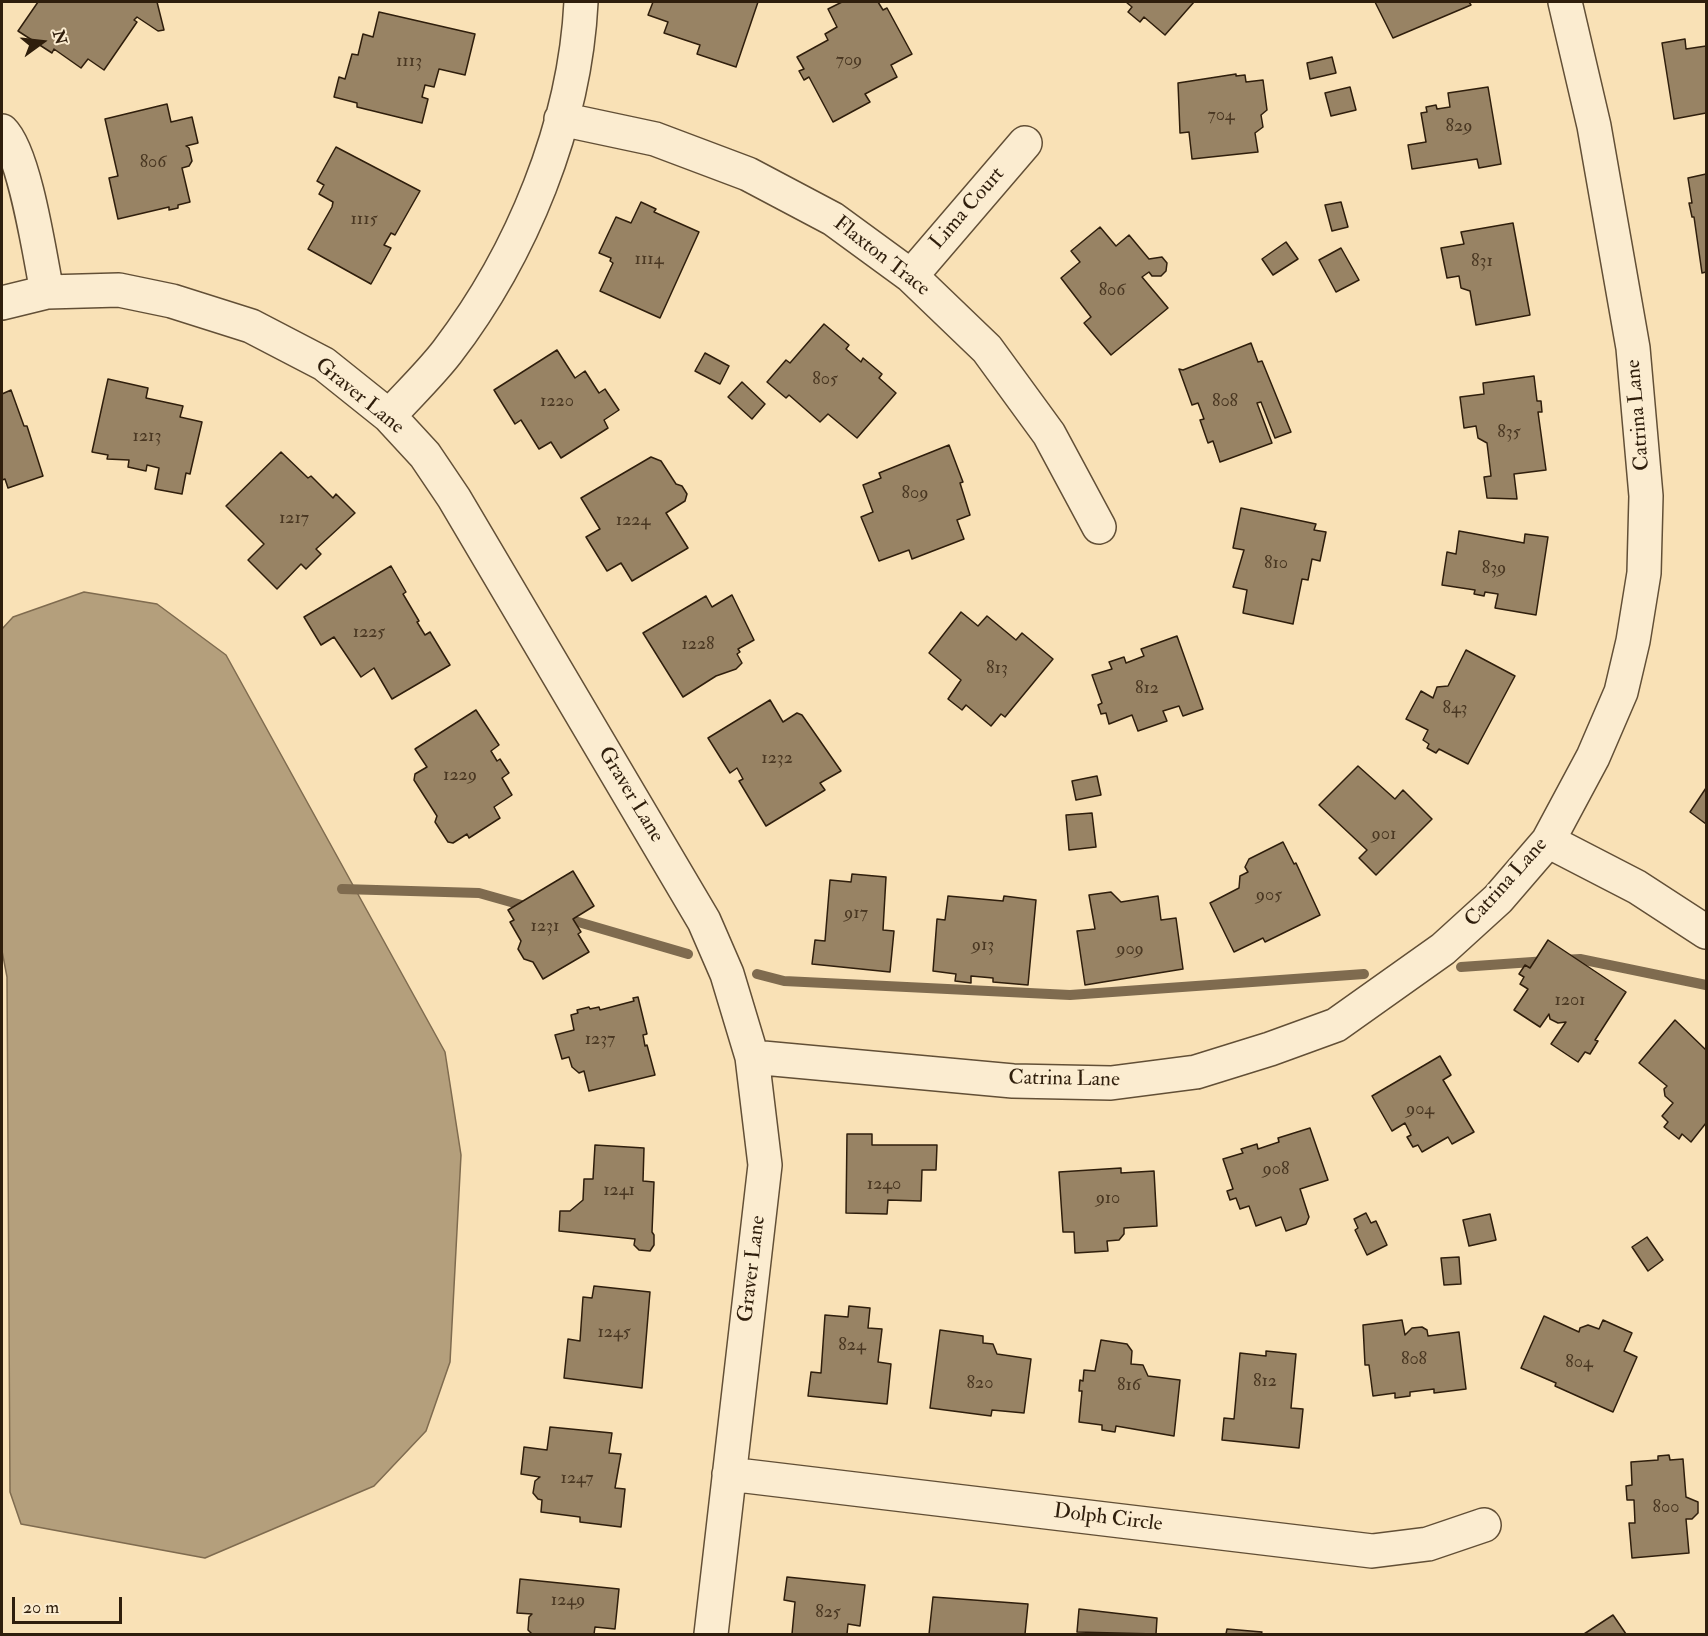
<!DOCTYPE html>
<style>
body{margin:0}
#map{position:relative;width:1708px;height:1636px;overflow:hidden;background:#f9e1b6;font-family:"IM FELL Double Pica",serif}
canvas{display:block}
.frame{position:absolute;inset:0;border:3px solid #2f1e0c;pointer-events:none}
.north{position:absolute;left:12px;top:12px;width:60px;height:60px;-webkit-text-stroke:4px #fbecd0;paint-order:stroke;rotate:75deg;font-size:16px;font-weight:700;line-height:24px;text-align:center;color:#2f1e0c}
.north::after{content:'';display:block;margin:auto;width:21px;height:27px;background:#2f1e0c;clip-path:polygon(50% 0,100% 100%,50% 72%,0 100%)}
.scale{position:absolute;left:12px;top:1597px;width:110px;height:27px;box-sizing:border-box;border:3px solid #2f1e0c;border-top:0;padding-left:8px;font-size:18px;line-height:21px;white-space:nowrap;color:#2f1e0c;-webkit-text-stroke:4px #fbecd0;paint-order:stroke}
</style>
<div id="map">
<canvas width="1708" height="1636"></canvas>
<div class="frame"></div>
<div class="north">N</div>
<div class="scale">20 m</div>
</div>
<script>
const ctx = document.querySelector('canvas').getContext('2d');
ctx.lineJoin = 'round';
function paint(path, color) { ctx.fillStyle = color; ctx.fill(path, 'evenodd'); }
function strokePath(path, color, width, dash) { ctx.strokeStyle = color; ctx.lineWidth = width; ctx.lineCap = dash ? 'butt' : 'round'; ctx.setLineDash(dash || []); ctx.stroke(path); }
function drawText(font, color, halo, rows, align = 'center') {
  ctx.font = font + ' "IM FELL Double Pica",serif'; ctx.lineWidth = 5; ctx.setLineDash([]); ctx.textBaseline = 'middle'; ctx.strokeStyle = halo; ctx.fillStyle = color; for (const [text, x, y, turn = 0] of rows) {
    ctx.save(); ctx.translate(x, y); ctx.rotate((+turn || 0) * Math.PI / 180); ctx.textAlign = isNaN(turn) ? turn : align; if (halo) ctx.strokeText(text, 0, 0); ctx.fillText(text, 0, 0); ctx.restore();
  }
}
const water = new Path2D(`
 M84,592L157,604L226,655L445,1052L461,1155L450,1362L426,1431L374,1486L205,1558L21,1524L10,1492L7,977L2,951V629L13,617Z`);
paint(water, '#b49f7c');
strokePath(water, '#7f6b4f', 1.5);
strokePath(new Path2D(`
 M342,889L479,893L532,908
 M561,917L688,954
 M1563,960L1580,959L1706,985
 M1461,967L1547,961
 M757,974L784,981L1070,995L1364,974`), '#7f6b4f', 10);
const building = new Path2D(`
 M38,2H157L164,30L158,31L137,17L134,20L137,22L104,70L88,59L81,68L54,49L52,53L18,31Z
 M653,2H758L736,67L697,54L700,45L664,33L668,22L648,15Z
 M842,2H878L883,10L887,8L912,54L891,65L897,77L865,94L870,102L833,122L809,77L804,80L799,71L804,69L797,57L828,40L825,34L837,27L828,9Z
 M1126,2H1194L1165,35L1144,17L1140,22L1128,12L1132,7Z
 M1375,2H1469L1471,5L1393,38Z
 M379,12L475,34L465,75L439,69L434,87L425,85L422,97L428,99L422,123L357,107V103L334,97L339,77L345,79L352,54L358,55L363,34L373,37Z
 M1685,39L1686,49L1706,46V113L1674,119L1662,43Z
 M1332,57L1336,73L1310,79L1307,63Z
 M1236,74V76L1245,75L1246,82L1263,80L1267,110L1261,115L1263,127L1255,133L1258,152L1192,159L1189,132L1180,133L1178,83Z
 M1350,87L1356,110L1331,116L1325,93Z
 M1488,87L1501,164L1479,168L1477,159L1412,169L1408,145L1426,142L1421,113L1427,112L1426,107L1436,105L1437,109L1450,107L1448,93Z
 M167,104L171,122L192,117L198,143L186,146L189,148L192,161L189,166L182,168L190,202L178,205V208L169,210V207L118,219L109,178L118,176L105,119Z
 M336,147L420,191L395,235L391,233L384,245L391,248L371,284L308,249L332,207L333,202L319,194L324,185L317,181Z
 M1706,174V272L1702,273L1694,217H1692L1689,203H1692L1688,178Z
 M641,202L656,209L654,212L699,232L660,318L600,291L613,263L610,261L611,258L599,253L616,217L631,223Z
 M1341,202L1348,227L1332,231L1325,205Z
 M1513,223L1530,315L1476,325L1470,291L1461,288L1459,276L1447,278L1441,248L1464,244L1461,232Z
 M1100,227L1116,246L1129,235L1149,259L1162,257L1167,263L1166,271L1161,276H1152L1149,272L1142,277L1168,308L1111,355L1084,323L1091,317L1061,278L1080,262L1071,251Z
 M1286,242L1298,259L1273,275L1262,259Z
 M1341,248L1359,280L1336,292L1319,260Z
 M824,324L849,345L846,349L861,362L863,358L882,374L879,378L896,393L857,438L828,414L820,422L789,395L786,398L767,382L786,360L790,363Z
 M1251,343L1258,362L1262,361L1291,432L1275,438L1261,402L1257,403L1272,443L1220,462L1213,441L1208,443L1200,420L1204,419L1198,403L1192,405L1179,369L1183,370Z
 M557,350L575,378L585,371L599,393L605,389L619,410L604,420L608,428L561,458L551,442L539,449L521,420L515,424L494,390Z
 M705,353L729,366L720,384L695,371Z
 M1534,376L1537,401H1541L1542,412H1538L1546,470L1514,474L1517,499L1487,498L1484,477L1491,476L1487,443L1478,438L1476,426L1464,428L1460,397L1484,394L1483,383Z
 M108,379L148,388L146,398L183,406L180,417L202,422L190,474L186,473L182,494L155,489L159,468L147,465L146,471L128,467L129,460L107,459L108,455L92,452Z
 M742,382L765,404L752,419L728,397Z
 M11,390L24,426H27L43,476L8,488L5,479L2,480V394Z
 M949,445L963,482L960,483L970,515L957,520L964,539L912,559L909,550L879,561L861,517L873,512L863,485L881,478L879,473Z
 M281,452L308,478L311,476L333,498L336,494L355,513L316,549L321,554L306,569L301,564L277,589L248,560L264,544L226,506Z
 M651,457L661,461L676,484L682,486L687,494L685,501L666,513L688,548L632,581L621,563L607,571L586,537L600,529L581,498Z
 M1241,508L1316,524L1314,530L1326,532L1320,561L1312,559L1308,580L1302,579L1293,624L1243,613L1247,590L1233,587L1244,550L1233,548Z
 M1459,531L1524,543L1525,534L1548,537L1536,615L1495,608L1498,594L1485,592L1484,596L1474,594L1475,590L1442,585L1447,552L1456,554Z
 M391,566L406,592L403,594L419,621L417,622L425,635L430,632L450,665L392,699L374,668L361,677L334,637L321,645L304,617Z
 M732,595L754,640L738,649L740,652L737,654L742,663L736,669L716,676L683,697L643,633L706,596L712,607Z
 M961,612L978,626L987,616L1016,640L1022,633L1053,659L1005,717L1001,714L991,726L966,705L962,710L948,699L961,680L929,653Z
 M1177,636L1203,709L1183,716L1179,706L1163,711L1167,721L1138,731L1132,715L1109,724L1106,713L1101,714L1098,705L1102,703L1092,675L1112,669L1109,662L1124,657L1126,663L1144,656L1141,649Z
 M1466,650L1515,676L1468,764L1439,749L1436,753L1427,748L1429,744L1423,740L1428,730L1406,719L1421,691L1433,698L1437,687L1448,686Z
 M770,700L783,722L797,713L802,715L841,771L820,783L825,790L766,826L739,781L743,779L737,768L730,773L708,738Z
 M476,710L499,745L491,751L497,761L500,759L509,773L502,778L512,795L494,807L500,818L469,838L467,834L453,843L448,842L435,822L437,816L414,780L415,774L427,767L415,749Z
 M1358,766L1395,799L1403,790L1432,819L1376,875L1359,858L1367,850L1319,805Z
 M1097,776L1101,795L1076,800L1072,781Z
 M1706,788V824L1690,812Z
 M1092,813L1096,847L1069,850L1066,815Z
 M1283,842L1294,864L1296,863L1320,915L1265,942L1263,938L1234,952L1210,903L1239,888L1240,876L1248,872L1245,867L1249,859Z
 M573,871L594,906L573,919L581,932L578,934L589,952L543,979L533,962L524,959L518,949L521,941L510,922L514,920L508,910Z
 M852,874L886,877L883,930L894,931L890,972L812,964L815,940L825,941L830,880L851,882Z
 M1111,892L1121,902L1158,896L1161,920L1176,918L1183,969L1085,985L1077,931L1095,929L1089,895Z
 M948,896L1003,901L1004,896L1036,900L1028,985L993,982V978L971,976V983L955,981L956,974L933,971L937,919L945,920Z
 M1548,940L1626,992L1595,1040L1598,1041L1590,1054L1585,1052L1578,1062L1551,1044L1566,1022L1558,1023L1550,1019L1549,1014L1540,1027L1514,1010L1528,989L1520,984L1524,977L1519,974L1525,965L1530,968Z
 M638,997L647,1034L643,1035L645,1046L647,1045L655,1075L589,1091L584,1071L579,1073L572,1067L569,1057L562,1059L555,1035L574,1030L571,1015L578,1013L577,1010L589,1007L590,1009L599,1007L600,1010L634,1001L633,998Z
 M1675,1020L1706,1050V1123L1691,1142L1682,1134L1679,1139L1664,1127L1668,1122L1662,1116L1673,1103L1665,1096L1664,1089L1667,1086L1639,1063Z
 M1440,1056L1451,1075L1443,1080L1474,1132L1452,1144L1448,1137L1422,1152L1418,1145L1413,1147L1407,1137L1411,1135L1405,1123L1392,1131L1372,1096Z
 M1310,1128L1328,1180L1300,1189L1309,1217L1306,1224L1286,1231L1281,1217L1256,1226L1249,1206L1240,1209L1236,1198L1230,1200L1227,1191L1233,1189L1223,1159L1243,1153L1241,1149L1257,1144L1258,1149L1279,1142L1278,1138Z
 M847,1134H872V1145H937L936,1170H922L921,1201L888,1200L887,1214L846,1213Z
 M595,1145L644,1148L643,1181L654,1182L652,1232L654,1235V1245L650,1251L639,1250L634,1245L635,1239L559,1231L560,1211H570L583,1200L584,1179H593Z
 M1121,1168V1173L1154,1171L1157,1226L1124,1228V1234L1119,1240L1107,1241L1108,1251L1075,1253L1074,1232H1063L1059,1172Z
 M1366,1213L1371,1223L1376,1221L1387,1245L1367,1255L1355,1230L1358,1228L1354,1219Z
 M1490,1214L1496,1240L1469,1246L1463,1220Z
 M1647,1237L1663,1260L1648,1271L1632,1247Z
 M1459,1257L1461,1284L1444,1285L1441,1258Z
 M594,1286L650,1292L642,1388L564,1378L568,1339L580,1341L583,1297L592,1298Z
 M849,1306L870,1308L868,1328L882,1329L878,1362L891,1364L887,1404L808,1396L811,1372L821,1373L825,1315L848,1317Z
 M1544,1316L1579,1332L1580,1328L1588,1325L1599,1329L1603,1320L1632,1333L1624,1351L1637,1357L1613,1412L1555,1386L1556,1383L1521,1368Z
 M1402,1320L1405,1335L1412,1328L1422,1327L1427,1330L1428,1336L1459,1332L1466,1389L1434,1393V1389L1410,1392V1396L1395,1398V1393L1373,1396L1369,1365H1365L1363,1325Z
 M940,1330L983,1336V1343L993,1344L997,1354L1031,1359L1024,1413L992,1410L991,1416L930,1408Z
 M1101,1340L1127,1344L1132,1351L1131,1364L1143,1365L1148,1376L1180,1380L1174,1436L1116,1426L1115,1432L1102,1430V1425L1079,1422L1082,1391H1079L1080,1380L1083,1381L1084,1370L1095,1371Z
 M1266,1351L1296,1354L1291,1408L1303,1409L1299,1448L1222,1440L1224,1418L1234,1419L1240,1353L1266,1356Z
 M550,1427L612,1433L609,1453L621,1454L615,1488L625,1489L621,1527L580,1522V1517L541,1512L542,1500L538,1499L533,1493L535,1481L540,1477L521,1474L524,1447L547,1450Z
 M1669,1455L1670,1460L1683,1459L1686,1497L1698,1502V1513L1692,1519H1686L1689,1553L1632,1558L1629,1523H1635L1634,1500H1627L1626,1486L1632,1485L1631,1462L1658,1460V1456Z
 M787,1577L865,1585L860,1626L848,1624L847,1634H792L795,1602L784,1600Z
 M520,1579L619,1589L615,1629L595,1627L594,1634H532L528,1630L529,1617L532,1614L517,1613Z
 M933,1597L1028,1604L1025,1634H929Z
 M1079,1609L1157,1618L1156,1634L1077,1632Z
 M1613,1615L1626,1634H1584Z
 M1227,1629L1262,1632L1261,1634H1226Z`);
paint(building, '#988364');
strokePath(building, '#2f1e0c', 1.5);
const minor = new Path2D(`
 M561,119L655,139L748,174L833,219L911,276L987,349L1049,434L1099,527
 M2,131C25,153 40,257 47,292
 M911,276L1025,143
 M2,303L47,292L119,290L172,301L251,326L324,364L389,416L425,455L454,498L704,921L727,974L752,1057L765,1165L711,1634
 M389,416C408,395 430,374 447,352C522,254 575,125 581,2
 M1548,841L1637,887L1706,932
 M752,1057L1013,1081L1111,1083L1196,1072L1270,1049L1336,1025L1443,949L1498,899L1548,841L1593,757L1621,692L1633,641L1644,573L1646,496L1633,348L1594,126L1565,2
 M729,1474L1372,1551L1428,1544L1484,1525`);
strokePath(minor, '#624f36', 36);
strokePath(minor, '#fbecd0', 33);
drawText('18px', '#493722', null, [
 ["709",849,61],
 ["1113",409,62],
 ["704",1221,116],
 ["829",1459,127],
 ["806",153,163],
 ["1115",364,220],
 ["1114",649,260],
 ["831",1482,262],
 ["806",1112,291],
 ["805",825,380],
 ["1220",557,402],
 ["808",1225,402],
 ["835",1509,433],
 ["1213",147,437],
 ["809",915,494],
 ["1217",294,519],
 ["1224",633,521],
 ["810",1276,564],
 ["839",1494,569],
 ["1225",369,633],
 ["1228",698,645],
 ["813",997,669],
 ["812",1147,689],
 ["843",1455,709],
 ["1232",777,759],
 ["1229",460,776],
 ["901",1384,835],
 ["905",1269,896],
 ["917",856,914],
 ["1231",545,927],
 ["913",983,946],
 ["909",1130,950],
 ["1201",1570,1001],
 ["1237",600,1040],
 ["904",1420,1110],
 ["908",1276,1170],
 ["1240",884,1185],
 ["1241",619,1191],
 ["910",1108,1199],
 ["1245",614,1333],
 ["824",852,1346],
 ["808",1414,1360],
 ["804",1579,1363],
 ["812",1265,1382],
 ["820",980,1384],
 ["816",1129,1386],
 ["1247",577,1479],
 ["800",1666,1508],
 ["1249",568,1601],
 ["825",828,1613]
]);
drawText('21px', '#2f1e0c', '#fbecd0', [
 ["Lima Court",968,209,-49],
 ["Flaxton Trace",881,257,38],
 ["Graver Lane",359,397,39],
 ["Catrina Lane",1639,415,-95],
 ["Graver Lane",630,795,59],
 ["Catrina Lane",1507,883,-48],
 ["Catrina Lane",1064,1080,1],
 ["Graver Lane",753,1269,-83],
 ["Dolph Circle",1108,1519,7]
]);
</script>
